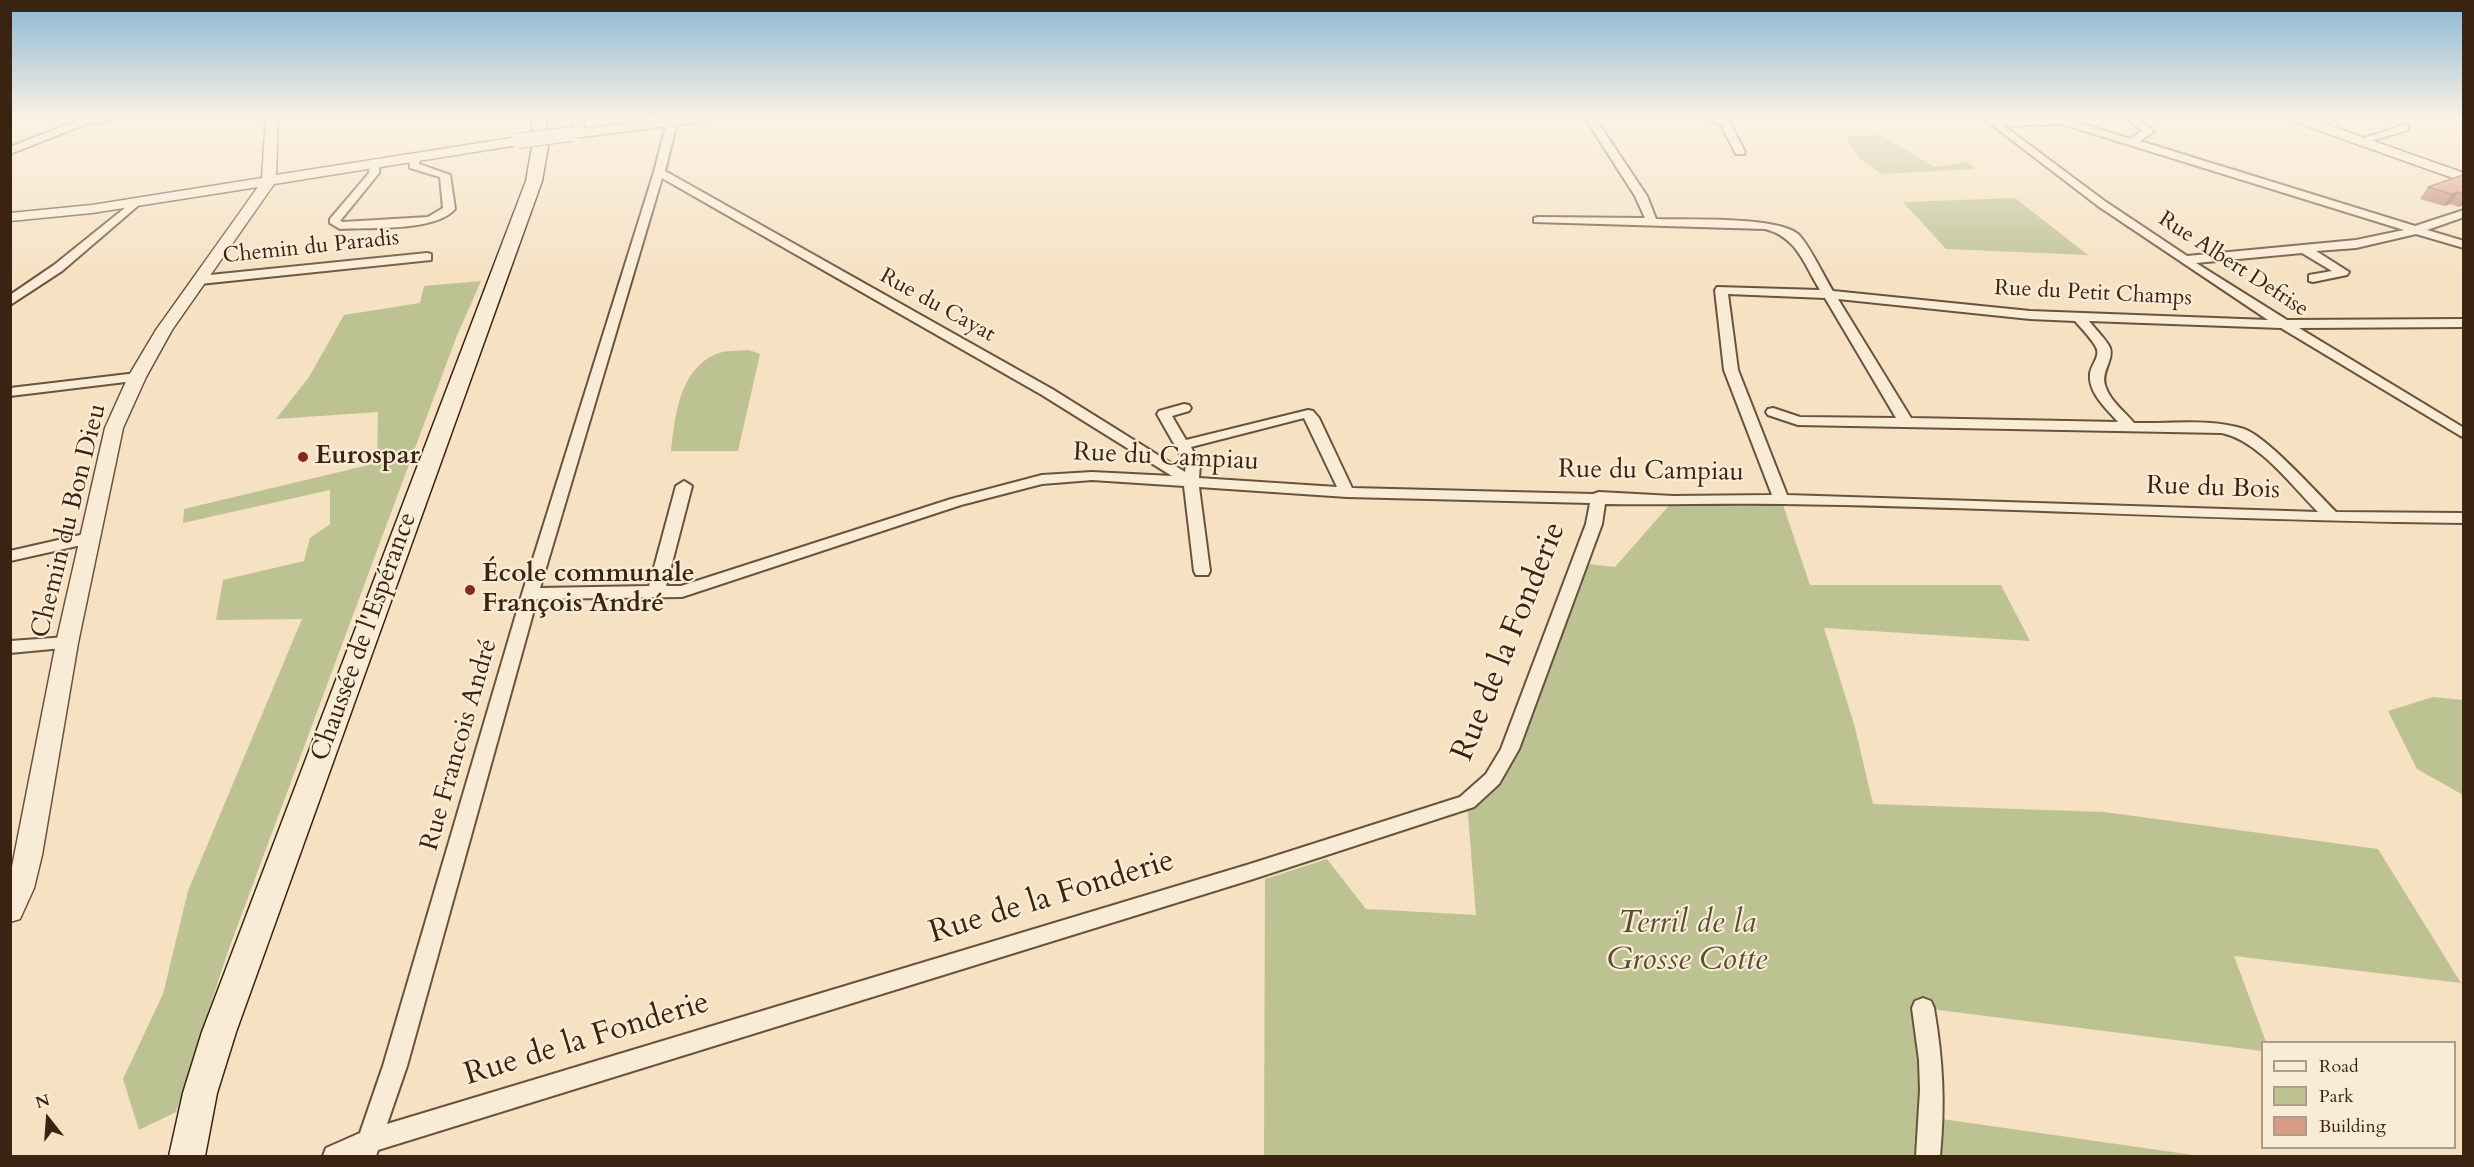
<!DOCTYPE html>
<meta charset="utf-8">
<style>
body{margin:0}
#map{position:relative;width:2474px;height:1167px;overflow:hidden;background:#f6e1c2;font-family:Cardo,serif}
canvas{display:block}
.frame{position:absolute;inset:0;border:12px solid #3a2411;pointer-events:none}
.legend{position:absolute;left:2261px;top:1041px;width:195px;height:108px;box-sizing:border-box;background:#f9ecd7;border:2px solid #ad9c88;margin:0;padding:8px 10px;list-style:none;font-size:18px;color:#3a2411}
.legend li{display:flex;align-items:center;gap:12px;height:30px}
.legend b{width:30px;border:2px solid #ad9c88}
.north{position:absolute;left:18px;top:1089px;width:60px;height:60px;-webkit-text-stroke:4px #f9ecd7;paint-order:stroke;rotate:343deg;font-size:16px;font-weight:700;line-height:24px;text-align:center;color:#3a2411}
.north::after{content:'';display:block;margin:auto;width:21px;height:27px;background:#3a2411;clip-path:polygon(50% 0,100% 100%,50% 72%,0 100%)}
</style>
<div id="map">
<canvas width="2474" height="1167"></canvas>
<div class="frame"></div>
<ul class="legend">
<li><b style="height:8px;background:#f9ecd7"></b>Road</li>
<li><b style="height:16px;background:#bdc293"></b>Park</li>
<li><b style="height:16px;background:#d89c86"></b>Building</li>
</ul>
<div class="north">N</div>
</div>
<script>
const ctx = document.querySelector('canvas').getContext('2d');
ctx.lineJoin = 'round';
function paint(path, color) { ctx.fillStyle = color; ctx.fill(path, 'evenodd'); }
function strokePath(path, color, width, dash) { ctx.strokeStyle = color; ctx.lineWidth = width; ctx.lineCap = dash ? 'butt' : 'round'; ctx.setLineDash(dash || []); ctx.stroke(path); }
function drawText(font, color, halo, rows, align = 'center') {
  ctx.font = font + ' Cardo,serif'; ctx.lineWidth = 4.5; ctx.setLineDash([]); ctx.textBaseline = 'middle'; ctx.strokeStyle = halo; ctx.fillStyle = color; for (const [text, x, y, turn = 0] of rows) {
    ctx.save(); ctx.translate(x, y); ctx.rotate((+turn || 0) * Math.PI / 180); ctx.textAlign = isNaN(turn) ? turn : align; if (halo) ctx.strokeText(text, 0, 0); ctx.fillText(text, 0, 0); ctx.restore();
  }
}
paint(new Path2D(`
 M1880,135L1935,167L1967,162L1975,169L1882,174L1860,159L1845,136Z
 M2015,198L2088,255L1946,249L1903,202Z
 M481,281L456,338L227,954L176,1112L139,1130L123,1079L163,994L188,891L302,619L216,620L223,580L304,561L310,538L330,524V490L183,523L184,509L377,463L378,412L276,419L309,377L344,315L420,303L424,286Z
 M749,350L760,354L738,451H671C675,416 679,370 716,354C726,350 738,351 749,350Z
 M1781,499L1810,585H2001L2030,641L1824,628L1854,724L1873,804L2104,812L2378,849L2461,983L2234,956L2266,1042H2262V1051L1923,1008L1932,1090L1928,1156H1264L1265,879L1327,859L1366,909L1476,915L1467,802L1487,787L1578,563L1615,567L1673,501Z
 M2433,697L2463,700V795L2417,769L2388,711Z
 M1935,1118L2200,1156H1931Z`), '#bdc293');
const minor = new Path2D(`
 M83,118H113L108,121L86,124L10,154V147Z
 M573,118H583L584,135L575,133Z
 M668,118H678L665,171L1052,389L1185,472L1186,465L1157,414L1159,411L1184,404L1189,405L1191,408L1189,411L1172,416L1186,440L1308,410L1313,411L1319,418L1352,488L1593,494L1599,492L1673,496L1772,495L1724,370L1715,290L1717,287L1820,290C1804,264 1797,237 1765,229L1534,222V218L1538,217L1645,218L1635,196L1585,118H1595L1647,196L1656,219C1685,220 1780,216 1799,235C1811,248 1823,275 1833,291L2030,311L2268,320L2098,206L1983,118L1997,120L2063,118L2130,139L2142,131L2126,118H2137L2154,131L2140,141L2415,226L2464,210V217L2427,230L2464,241V248L2416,234L2356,248L2316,251L2349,272L2347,275L2313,282L2309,281V275L2332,271L2302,253L2196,263L2287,320L2464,319V327L2299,328L2464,428V438L2281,328L2089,321C2095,329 2106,339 2110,348C2114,360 2101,371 2105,385C2109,400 2124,411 2134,423C2169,424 2210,418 2244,429C2267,437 2317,493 2336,512L2464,513V523C2236,521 2010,507 1783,504C1723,503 1665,505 1605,504L1602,524L1519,749L1499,784L1474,807L1250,880L378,1150L376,1156H323L326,1148L360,1133L383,1066L522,594L654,172ZM2062,124L2404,230L2356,240L2187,256L2106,202L2004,126ZM662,178L1042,395L1172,476L1092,472L1042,475L951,499L681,586H666L692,486L684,481L676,486L649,586L540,588ZM1728,294L1825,298L1896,418L1800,417L1773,408L1768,409L1766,412L1768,415L1798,425L2222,433C2259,441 2291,485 2318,512L1787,495L1738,370ZM1838,299L2030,319L2075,321C2082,329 2091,338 2096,347C2101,357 2091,364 2090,374C2088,393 2107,409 2118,422L1911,418ZM1304,418L1337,487L1199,478L1200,465L1191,447ZM1092,480L1184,486L1194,571L1196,575H1208L1210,571L1199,487L1347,497L1590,503L1586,524L1501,749L1486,774L1460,797L1250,864L387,1124L407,1066L537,599L682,597L961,505L1042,484Z
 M1702,118H1718L1729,121L1745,152L1744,154H1736L1721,125Z
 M2324,118H2340L2313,127L2308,124Z
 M2404,125L2408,126V130L2360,144L2355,141Z
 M414,154L419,157V164L450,175L455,209C435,232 370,227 340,229L330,223V219L369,173L370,163L375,160L380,163L379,173L340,221L343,222L428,217L443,208L440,177L410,168L409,157Z
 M136,199L142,202L140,204L62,271L10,305V295L54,265Z
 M427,253L431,254V260L200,284L194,280L200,276Z
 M137,373L144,377L142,380L10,396V388Z
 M89,533L95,534L97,538L95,542L10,561V551Z
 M67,637L73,639L76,643L73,647L10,653V641Z
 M1923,998L1931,1001L1934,1008C1943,1060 1945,1104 1940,1156H1916L1920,1090L1919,1060L1912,1008L1915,1001Z`);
const tertiary = new Path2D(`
 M266,118H278L276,175L518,137L525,141L518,145L274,184L172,330L146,377L123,428L78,643L42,855L34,888L20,919L10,922V877L56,643L105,428L128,377L156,330L258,187L92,213L10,221V213L92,205L262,178Z
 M672,118H708L702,122L572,138L566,134L572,130Z
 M2290,118H2308L2464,173V182L2292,121Z`);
const secondary = new Path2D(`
 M532,118H546L548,147L542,181L236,1032L217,1093L205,1156H169L183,1093L202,1032L526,181L532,147Z`);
strokePath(minor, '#69533d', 4);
strokePath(tertiary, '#69533d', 3);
strokePath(secondary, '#3a2411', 3);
paint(minor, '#f9ecd7');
paint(tertiary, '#f9ecd7');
paint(secondary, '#f9ecd7');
const tertiaryBridge = new Path2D(`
 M518,141L572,134`);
strokePath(tertiaryBridge, '#69533d', 16, []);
strokePath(tertiaryBridge, '#f9ecd7', 14);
paint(new Path2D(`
 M2463,175V205L2458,207L2450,204L2444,206L2420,199L2428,187Z`), '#ba8673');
paint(new Path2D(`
 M2458,192L2450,204L2444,206L2452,194Z
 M2463,199V205L2458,207Z`), '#976d5e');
const building = new Path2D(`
 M2463,175V194L2458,192L2452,194L2428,187Z`);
paint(building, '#d89c86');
strokePath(building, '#976d5e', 1.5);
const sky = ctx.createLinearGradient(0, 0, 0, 281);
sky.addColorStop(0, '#8ab7d5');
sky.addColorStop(0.42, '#fbf2e4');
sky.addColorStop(1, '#fbf2e400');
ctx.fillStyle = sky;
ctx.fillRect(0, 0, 2474, 281);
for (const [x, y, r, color] of [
 [303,457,6,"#8f2418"],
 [470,590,6,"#8f2418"]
]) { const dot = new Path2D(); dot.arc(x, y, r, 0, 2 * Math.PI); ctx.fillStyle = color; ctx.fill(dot); strokePath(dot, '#f9ecd7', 2); }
drawText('22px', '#3a2411', '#f9ecd7', [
 ["Chemin du Paradis",311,248,-6],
 ["Rue Albert Defrise",2233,265,33],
 ["Rue du Petit Champs",2093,294,3],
 ["Rue du Cayat",937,306,29]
]);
drawText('bold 26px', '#3a2411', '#f9ecd7', [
 ["Eurospar",315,457],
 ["École communale",482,575],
 ["François André",482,605]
], 'left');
drawText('26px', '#3a2411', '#f9ecd7', [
 ["Rue du Campiau",1166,458,3],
 ["Rue du Campiau",1651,472,1],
 ["Rue du Bois",2213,489,2],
 ["Chemin du Bon Dieu",70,521,-76],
 ["Chaussée de l'Espérance",365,637,-70],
 ["Rue Francois André",460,745,-74]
]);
drawText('32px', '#3a2411', '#f9ecd7', [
 ["Rue de la Fonderie",1510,642,-68],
 ["Rue de la Fonderie",1052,898,-17],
 ["Rue de la Fonderie",587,1040,-17]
]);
drawText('italic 32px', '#5b4c32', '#f9ecd7', [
 ["Terril de la",1687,925],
 ["Grosse Cotte",1687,962]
]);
</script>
